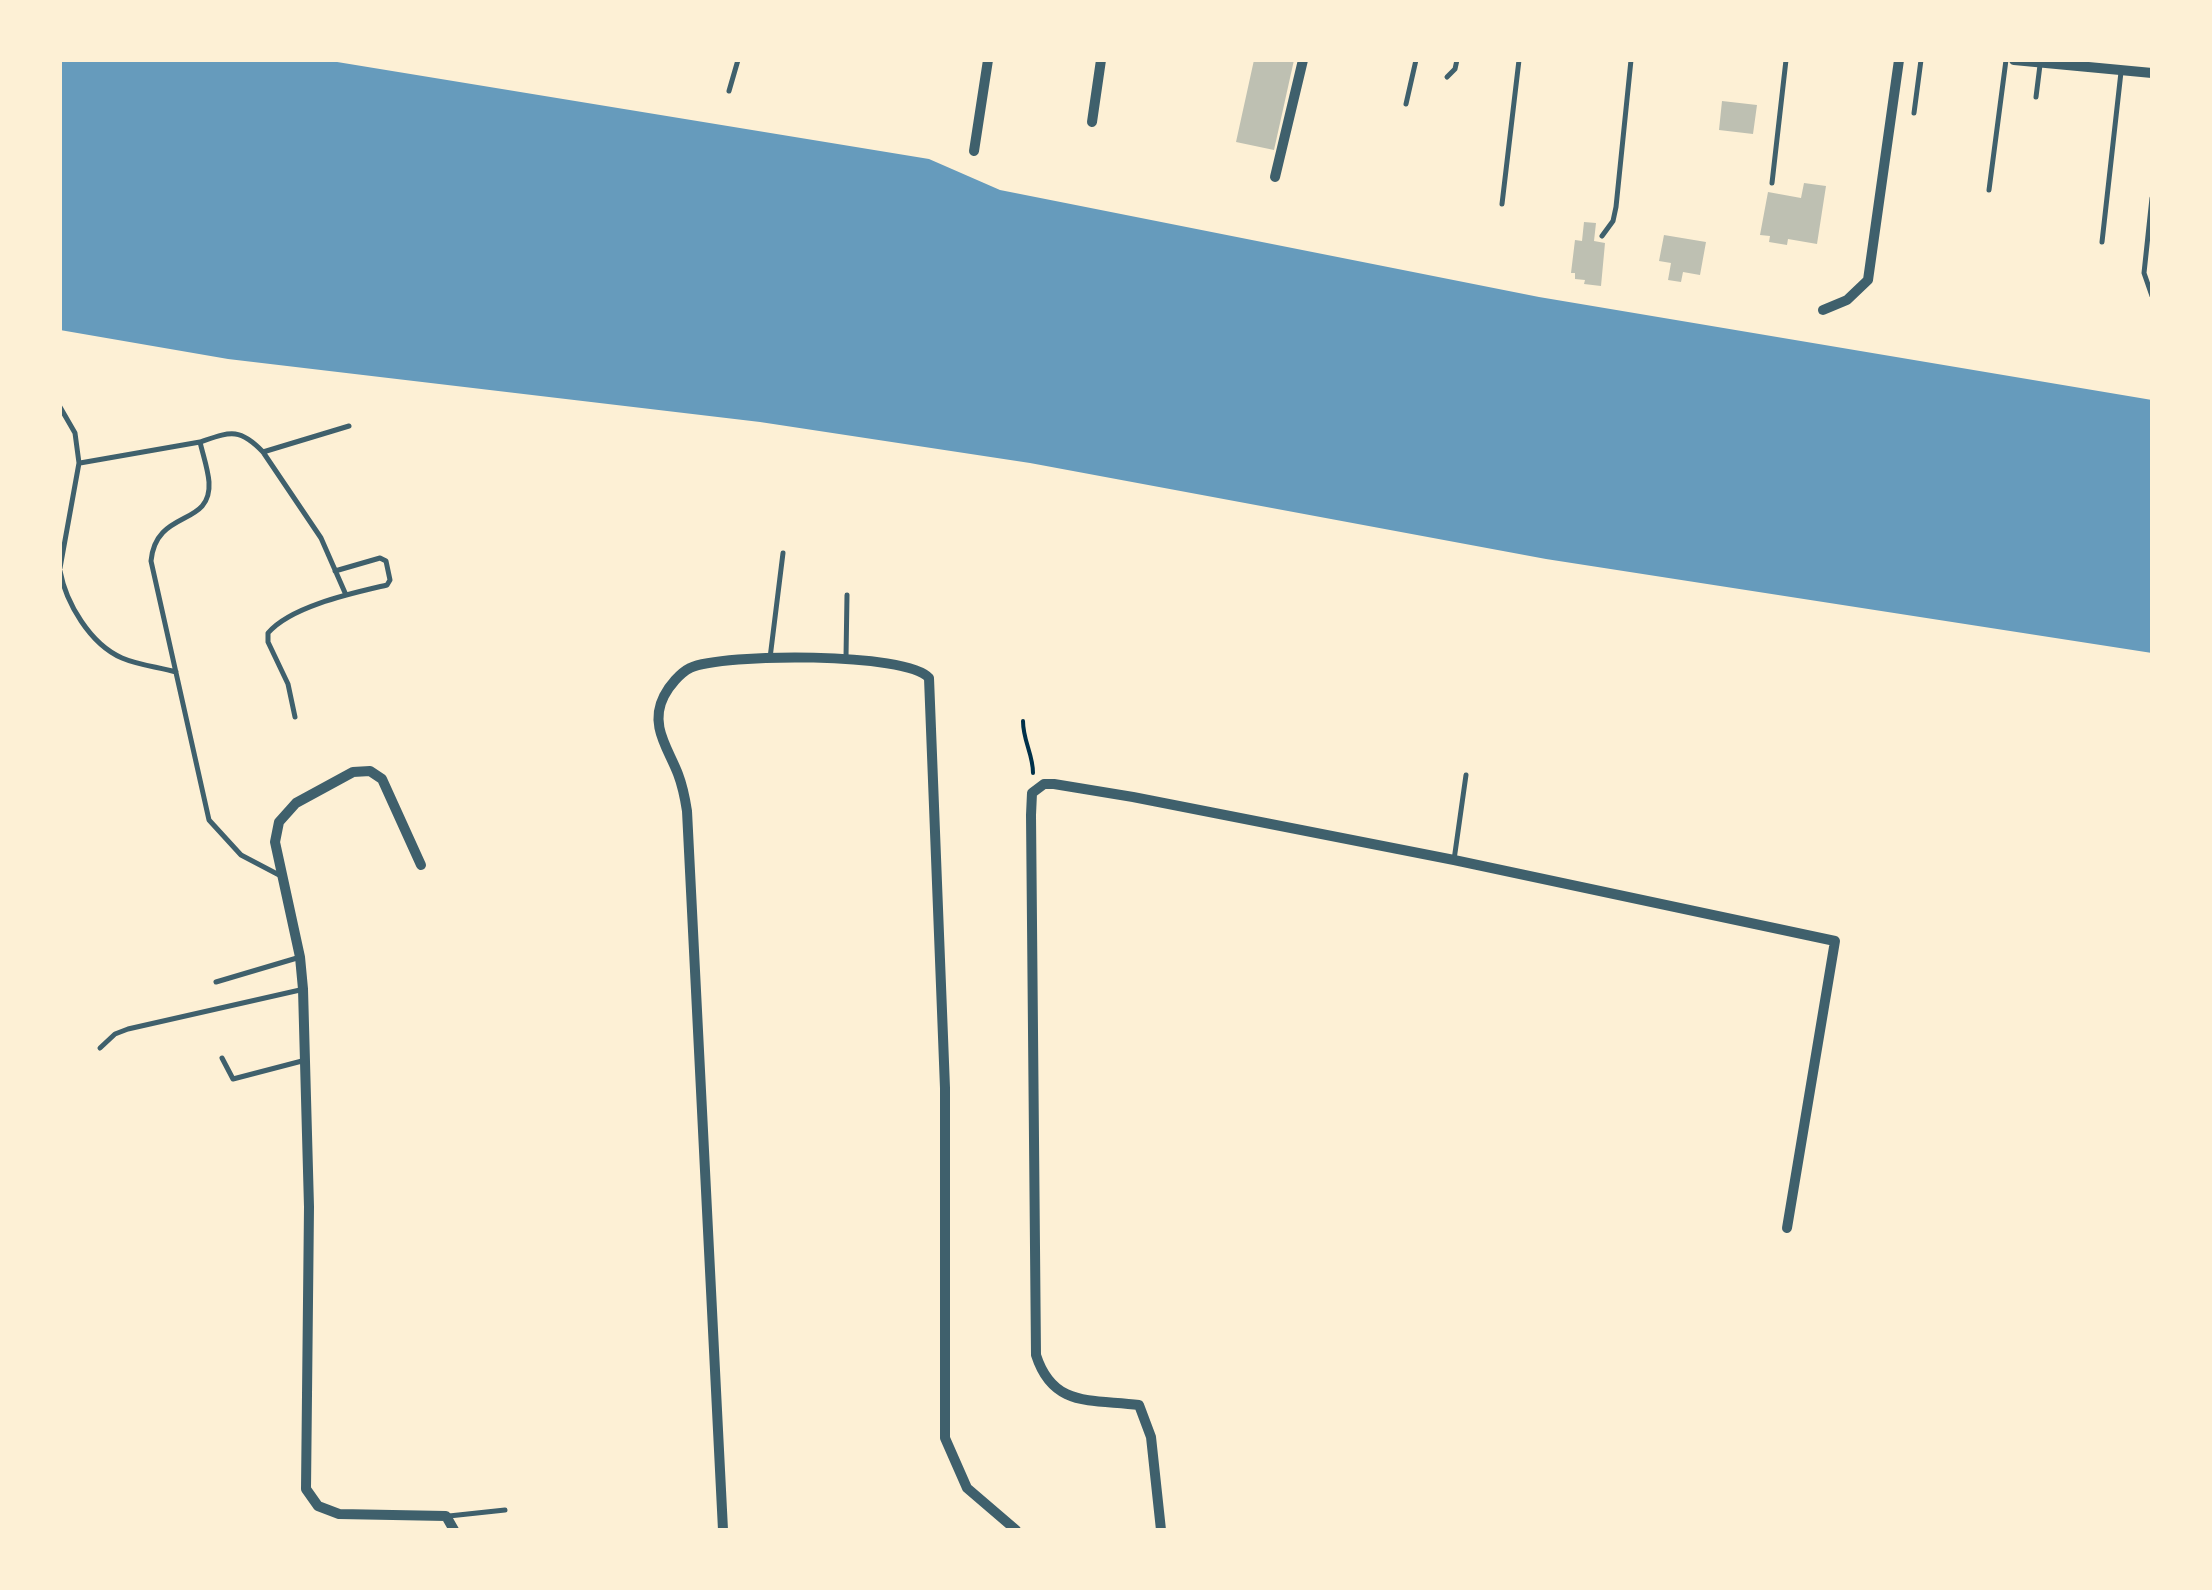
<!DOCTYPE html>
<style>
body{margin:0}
#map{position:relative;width:2212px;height:1590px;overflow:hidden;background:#fdf0d5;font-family:"Exo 2",sans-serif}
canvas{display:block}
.frame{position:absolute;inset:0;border:62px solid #fdf0d5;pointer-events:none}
</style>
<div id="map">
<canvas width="2212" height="1590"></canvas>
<div class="frame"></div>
</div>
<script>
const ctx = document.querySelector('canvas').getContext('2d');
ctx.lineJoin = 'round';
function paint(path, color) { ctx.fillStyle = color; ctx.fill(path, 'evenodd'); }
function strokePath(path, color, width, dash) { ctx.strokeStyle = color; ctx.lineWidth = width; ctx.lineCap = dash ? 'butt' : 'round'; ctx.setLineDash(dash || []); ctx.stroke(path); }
paint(new Path2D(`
 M60,60H325L929,159L1000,190L1539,297L2152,400V653L1546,559L1030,463L760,422L228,359L60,330Z`), '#669bbc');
paint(new Path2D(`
 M1254,60H1294L1274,150L1236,142Z
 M1722,101L1757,105L1753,134L1719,130Z
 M1804,183L1826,186L1817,244L1788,239L1787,245L1769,242L1770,236L1760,235L1768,192L1801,198Z
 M1584,222L1596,223L1594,241L1605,243L1601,286L1584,284L1585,280L1575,279V273H1571L1575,240L1582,241Z
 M1664,235L1706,242L1700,275L1683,272L1681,282L1668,280L1671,263L1659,261Z`), '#bec0b2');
strokePath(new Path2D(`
 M1023,721C1023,741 1033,754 1033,773`), '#003049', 4);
strokePath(new Path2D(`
 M1447,77L1455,69L1457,60
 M729,91L738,60
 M2036,97L2040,65
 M1406,104L1416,60
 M1914,113L1921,60
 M1772,183L1786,60
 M1989,190L2006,60
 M2152,198L2144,273L2152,296
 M1502,204L1519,60
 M1602,236L1613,221L1616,207L1631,60
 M2102,242L2121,72
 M60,407L75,433L79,463L60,568
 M263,452L349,426
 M80,463L200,442
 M60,571C66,603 90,644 122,658C138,665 158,667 176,672
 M846,657L847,595
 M770,658L783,553
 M295,717L288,684L268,642V633C291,606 353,593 387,585L390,580L386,561L380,558L335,571
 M1454,860L1466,775
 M281,876L241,855L209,820L151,561C156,508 212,528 209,482C208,469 203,455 200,442C230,432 239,427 263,452L321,538L346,595
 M216,982L297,958
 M100,1048L115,1034L128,1029L300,990
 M222,1058L233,1079L302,1061
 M449,1516L505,1510`), '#3f606c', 5);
strokePath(new Path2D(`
 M2014,60L2152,73
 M1092,122L1101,60
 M974,151L988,60
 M1275,177L1303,60
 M1823,310L1847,300L1868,280L1899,60
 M421,865L382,779L370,771L353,772L296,803L279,822L275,842L300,957L303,989L309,1207L306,1489L318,1506L339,1514L446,1516L454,1530
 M723,1530L687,811C685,798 683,787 678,774C668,748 649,725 664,696C669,686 680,673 690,668C723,653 907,652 929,678L945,1088V1438L967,1488L1016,1530
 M1161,1530L1151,1437L1139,1405C1091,1399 1053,1408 1036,1355L1031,815L1032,793L1044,784H1054L1133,797L1454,860L1835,941L1787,1228`), '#3f606c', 10);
</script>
